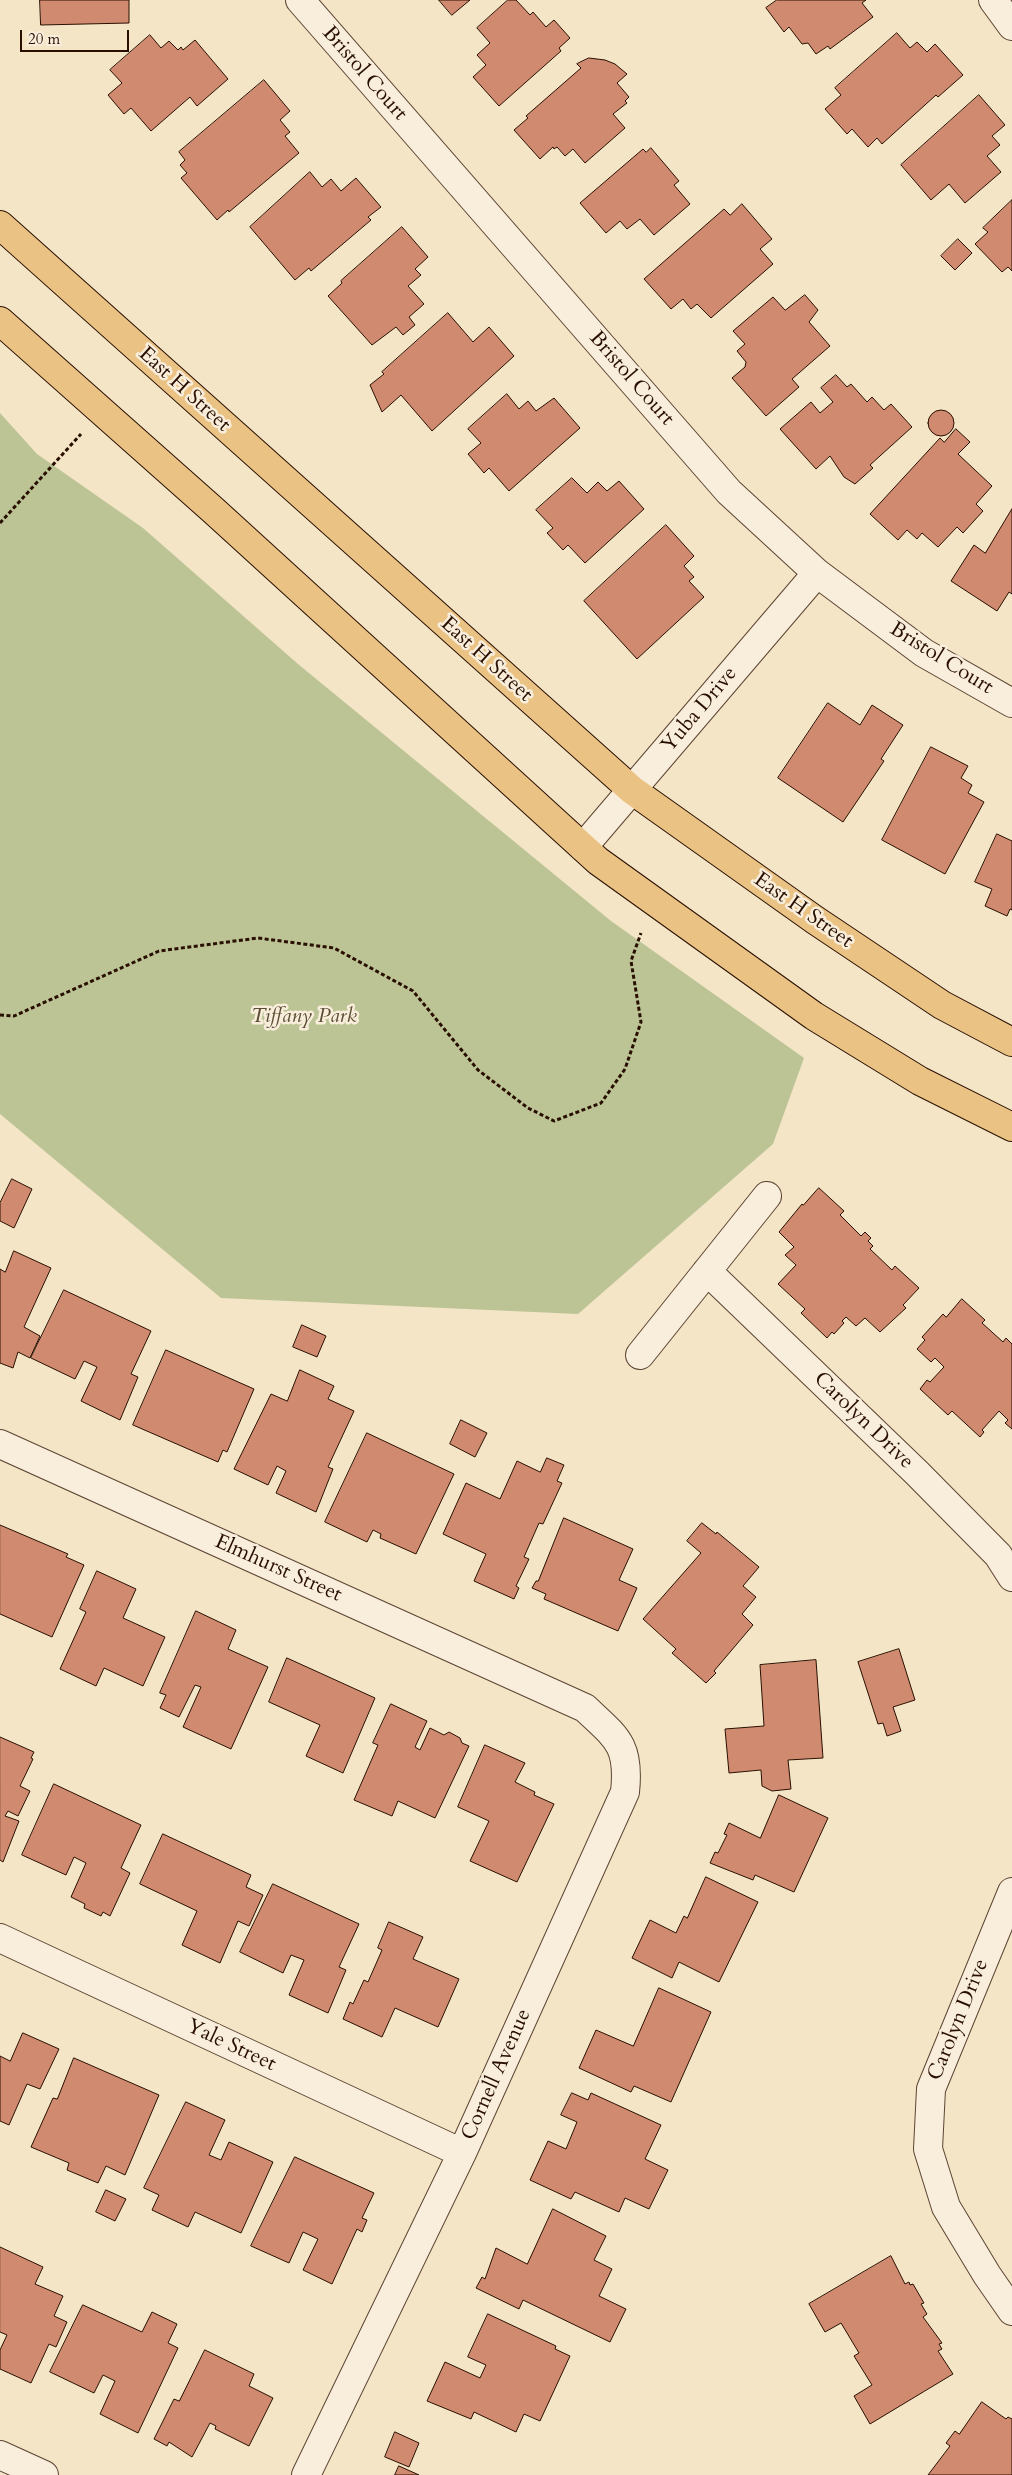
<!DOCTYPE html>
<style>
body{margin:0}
#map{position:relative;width:1012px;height:2475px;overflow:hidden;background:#f4e5c7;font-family:Cardo,serif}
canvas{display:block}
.scale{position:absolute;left:20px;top:30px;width:109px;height:22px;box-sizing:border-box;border:2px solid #290f00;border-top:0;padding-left:6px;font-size:15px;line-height:18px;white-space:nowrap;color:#290f00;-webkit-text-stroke:4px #f8eedb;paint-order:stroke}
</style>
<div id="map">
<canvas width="1012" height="2475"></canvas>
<div class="scale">20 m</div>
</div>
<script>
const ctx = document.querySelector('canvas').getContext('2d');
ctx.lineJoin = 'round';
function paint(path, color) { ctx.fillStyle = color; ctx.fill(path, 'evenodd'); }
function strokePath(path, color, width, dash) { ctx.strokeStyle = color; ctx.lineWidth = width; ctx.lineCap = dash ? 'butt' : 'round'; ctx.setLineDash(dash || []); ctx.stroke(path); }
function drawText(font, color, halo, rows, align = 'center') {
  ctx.font = font + ' Cardo,serif'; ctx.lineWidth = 5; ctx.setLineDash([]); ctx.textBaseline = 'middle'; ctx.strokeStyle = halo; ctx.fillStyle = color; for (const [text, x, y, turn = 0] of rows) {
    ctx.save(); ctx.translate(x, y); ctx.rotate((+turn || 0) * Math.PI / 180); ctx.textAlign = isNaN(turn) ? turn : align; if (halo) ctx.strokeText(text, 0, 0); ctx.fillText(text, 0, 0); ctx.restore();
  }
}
paint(new Path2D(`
 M0,413L37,454L143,528L298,664L611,921L804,1058L773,1144L578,1314L221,1298L0,1114Z`), '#bcc495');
const building = new Path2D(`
 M40,0H129V23L41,25Z
 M439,0H470L452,15Z
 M508,0H516L530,15L533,12L546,27L554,20L570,38L559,48L561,51L499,106L473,77L486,65L477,55L490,43L477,28Z
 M777,0H866L862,3L873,17L830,49L828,46L816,54L808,43L802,44L789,27L784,32L766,8Z
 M897,33L910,48L917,42L927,52L935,44L963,75L938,97L936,95L882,144L877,138L868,147L852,129L847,134L825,109L841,95L835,88Z
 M150,35L161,48L169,41L178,50L181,47L183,50L195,40L228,79L197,106L190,97L151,131L131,108L124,114L108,95L122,83L110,70Z
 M589,58L605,60L615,64L627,74L617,83L629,97L625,101L627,103L613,114L625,128L585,163L573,149L565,156L557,147L554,149L553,147L540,159L514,130L528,118L526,116L581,68L577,64Z
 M264,80L290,111L280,120L290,132L285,136L299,153L229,212L228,210L217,220L181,178L187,173L180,165L185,160L179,152Z
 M979,95L1005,125L992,136L1000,145L987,156L1001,172L965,203L949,184L931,200L901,165Z
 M651,148L679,181L674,185L690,204L654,235L640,219L627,229L620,221L606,233L580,203L643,149L646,152Z
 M310,172L322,187L331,179L341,191L356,178L381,207L368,217L371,220L311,271L309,268L295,280L250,227Z
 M1012,200V271L1008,267L1002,272L975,244L988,232L983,228Z
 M742,204L772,239L760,249L773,264L711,318L697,304L691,309L683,299L671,309L644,279L724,209L730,215Z
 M402,227L428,257L415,269L421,275L408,286L424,304L409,317L415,325L403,335L396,327L372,345L328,296L342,283L341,281Z
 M958,239L972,253L955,270L941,256Z
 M805,295L818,310L809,322L830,346L792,379L799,387L766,416L732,378L745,367L746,362L737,351L745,344L733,331L773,297L785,310Z
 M448,313L473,342L489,327L514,356L432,431L401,395L382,412L370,385L384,374L382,372Z
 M836,375L847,387L851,384L867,402L872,397L884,410L891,404L912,427L870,465L873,468L855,484L844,477L830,456L816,469L780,429L811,402L820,413L833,402L821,388Z
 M507,394L519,409L528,401L536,411L554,398L580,428L509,491L489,468L484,473L468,454L481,443L468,429Z
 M928 423a13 13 0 1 1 26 0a13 13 0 1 1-26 0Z
 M956,429L970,442L958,454L992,486L976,504L983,511L963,533L957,527L938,547L922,533L917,539L907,530L898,540L870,514L940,438L944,442Z
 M572,478L587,493L598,482L607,491L619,481L644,509L585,563L568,545L563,550L547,533L553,528L536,510Z
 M1012,509V594L1009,592L997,611L951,581L974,545L985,553Z
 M666,525L694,556L684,566L694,577L689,581L704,597L637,659L584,601Z
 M828,703L860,725L872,705L903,725L881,759L884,761L843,822L778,778Z
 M931,747L968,766L961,778L972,785L968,793L984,802L945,874L882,840Z
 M997,834L1012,841V910L1010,909L1007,916L985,906L992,889L975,882Z
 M12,1179L32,1189L14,1228L0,1221V1203Z
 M819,1188L844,1211L840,1215L861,1236L865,1232L871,1238L868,1241L873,1246L870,1249L892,1270L895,1266L919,1288L903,1305L906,1308L880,1332L865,1318L856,1326L846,1317L842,1321L844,1323L834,1334L832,1332L827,1338L801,1313L805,1309L778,1284L796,1265L785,1255L794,1247L779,1232L802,1204L803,1205Z
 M14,1251L51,1268L24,1327L40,1336L30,1358L18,1352L13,1368L0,1363V1269L5,1272Z
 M64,1290L151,1331L131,1374L138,1377L120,1420L81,1401L97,1367L84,1361L75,1379L31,1358Z
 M962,1299L985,1320L982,1323L1003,1342L1006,1338L1012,1344V1429L1005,1423L1008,1420L999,1411L982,1430L984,1432L980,1437L952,1411L948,1415L920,1389L927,1380L930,1382L944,1367L935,1358L931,1362L917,1349L925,1340L922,1337L943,1314L946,1317Z
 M302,1325L326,1336L317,1357L293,1347Z
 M166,1350L254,1389L227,1452L223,1450L218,1462L133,1425Z
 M300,1370L334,1386L328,1399L354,1411L328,1467L333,1469L316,1512L276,1493L286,1471L277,1466L268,1485L234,1469L271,1394L287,1401Z
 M461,1420L487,1433L475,1457L450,1444Z
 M367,1433L454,1474L416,1554L380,1538L381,1534L373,1530L367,1542L325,1522Z
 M547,1458L564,1465L557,1481L562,1483L543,1524L539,1523L524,1557L529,1559L516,1586L519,1588L514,1599L474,1581L486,1554L443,1534L466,1483L500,1499L517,1461L540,1472Z
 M564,1518L633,1549L619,1580L637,1588L618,1631L544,1599L546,1594L532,1588L536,1581H538Z
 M702,1523L716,1534L717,1532L759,1567L743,1586L756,1597L742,1614L753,1625L714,1671L716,1673L706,1683L672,1653L676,1649L643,1619L701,1553L687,1541Z
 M0,1525L68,1554L66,1557L84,1565L52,1637L0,1614Z
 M97,1571L136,1589L123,1618L165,1637L143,1686L104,1668L96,1686L60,1669L86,1612L80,1609Z
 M196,1611L236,1630L228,1649L268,1667L231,1749L183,1727L201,1687L195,1685L179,1717L160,1708L166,1695L160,1693Z
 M899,1649L915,1700L893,1707L901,1731L887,1736L883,1723L878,1724L858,1662Z
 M287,1658L375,1698L343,1773L306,1756L320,1725L269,1702Z
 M816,1660L823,1758L788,1760L791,1789L772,1791L762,1786L761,1770L729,1773L725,1729L764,1726L760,1665Z
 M391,1704L427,1721L415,1747L420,1750L430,1728L444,1735L449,1732L460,1738L462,1743L469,1746L435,1818L398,1801L392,1816L354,1800L378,1745L373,1743Z
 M0,1737L34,1752L31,1758L33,1759L20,1786L30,1791L18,1816L8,1811L5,1816L19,1821L3,1862L0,1860Z
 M485,1745L525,1763L515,1782L535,1792L534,1795L554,1804L517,1882L470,1861L489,1821L458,1807Z
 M54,1784L141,1825L121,1868L130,1873L110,1916L103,1912L101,1916L84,1908L85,1904L71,1897L86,1863L74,1857L66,1875L22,1855Z
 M779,1795L828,1818L794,1892L755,1875L753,1880L710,1863L715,1852L718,1853L727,1835L724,1834L729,1823L760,1838Z
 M163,1834L251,1875L246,1887L263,1895L249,1926L238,1921L220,1963L182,1945L197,1911L140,1884Z
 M706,1877L758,1902L719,1982L679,1962L672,1978L632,1958L650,1920L676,1933L684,1916L687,1918Z
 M273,1884L359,1924L339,1967L346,1970L328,2013L289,1995L304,1960L291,1955L283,1973L240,1952Z
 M389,1922L423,1937L413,1959L459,1979L438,2027L395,2008L382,2037L343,2019L350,2002L353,2004L364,1980L368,1982L382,1950L378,1948Z
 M659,1988L711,2012L671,2102L634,2086L631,2092L579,2068L596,2030L633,2046Z
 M23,2033L59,2049L40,2089L27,2084L9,2125L0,2121V2056L10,2061Z
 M74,2058L159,2095L125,2175L106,2166L98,2183L67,2170L69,2163L31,2147L53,2098L57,2099Z
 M572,2093L588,2100L591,2093L661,2125L645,2159L668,2170L649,2209L625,2198L619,2212L575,2192L571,2199L530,2180L548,2141L566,2149L577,2122L561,2115Z
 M186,2102L225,2120L209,2155L221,2160L229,2142L273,2162L241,2233L195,2212L188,2227L152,2210L159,2195L144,2188Z
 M295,2157L374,2193L362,2218L367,2220L362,2232L357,2229L332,2284L303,2270L318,2239L303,2232L289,2263L251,2246Z
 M106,2190L126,2199L115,2221L96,2212Z
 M553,2209L606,2236L594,2260L612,2269L599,2296L626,2309L610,2342L523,2300L519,2309L476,2288L482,2277L485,2279L496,2248L527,2264Z
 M0,2247L43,2267L35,2284L63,2296L54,2316L67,2322L56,2347L49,2344L31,2383L0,2369V2350L7,2335L0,2332Z
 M891,2256L905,2284L909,2282L910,2285L913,2284L924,2303L921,2304L927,2314L923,2317L942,2343L939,2344L942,2349L938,2351L953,2374L870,2424L854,2396L872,2385L854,2356L859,2353L841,2323L825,2332L809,2304Z
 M83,2305L142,2332L152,2312L177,2324L168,2343L178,2348L138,2433L100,2414L115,2381L103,2375L94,2393L50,2372Z
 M488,2314L556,2346L555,2349L570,2356L540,2421L524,2414L516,2432L474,2412L471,2419L427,2401L445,2362L480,2378L486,2365L468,2357Z
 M205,2350L254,2374L249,2386L273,2398L249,2446L215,2429L216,2426L210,2423L192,2457L169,2442L167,2446L154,2439L174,2399L179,2401Z
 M982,2402L1006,2419L1008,2417L1012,2419V2475H928L950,2446L946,2443L955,2431L959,2434Z
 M395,2432L419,2443L409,2467L385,2457Z
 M399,2466L419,2475H395Z`);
paint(building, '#d08a6f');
strokePath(building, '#290f00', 1);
const minor = new Path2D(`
 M300,0L729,492L817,573L924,653L1012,703
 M993,0L1012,26
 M583,847L817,573
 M707,1271L917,1473L998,1555L1012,1577
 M640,1355L767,1196
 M0,1444L585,1708C617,1738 630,1745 625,1792L462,2153L306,2475
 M1012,1892L931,2089L928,2149L946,2207L987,2275L1012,2311
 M0,1938L462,2153
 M0,2455L44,2475`);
const primary = new Path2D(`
 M0,225L632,790L815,920L942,1005L1012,1042
 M0,321L213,510L598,861L814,1016L920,1081L1012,1127`);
strokePath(minor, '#5c4432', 30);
strokePath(primary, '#290f00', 30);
strokePath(new Path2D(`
 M0,523L81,434
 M0,1015L14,1016L159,951L258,938L334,948L413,991L478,1070L528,1108L554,1121L601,1103L625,1069L641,1022L631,961L641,933`), '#290f00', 3, [4, 2.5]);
strokePath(minor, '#f8eedb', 28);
strokePath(primary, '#eac284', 28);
drawText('21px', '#290f00', '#f8eedb', [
 ["Bristol Court",364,74,49],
 ["Bristol Court",631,379,49],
 ["East H Street",184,390,42],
 ["Bristol Court",941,659,32],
 ["East H Street",486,660,42],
 ["Yuba Drive",700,710,-50],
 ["East H Street",803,911,35],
 ["Carolyn Drive",863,1421,44],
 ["Elmhurst Street",278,1569,24],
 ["Carolyn Drive",959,2020,-68],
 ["Yale Street",231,2046,25],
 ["Cornell Avenue",497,2075,-66]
]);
drawText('italic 21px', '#5c4e34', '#f8eedb', [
 ["Tiffany Park",304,1017]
]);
</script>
